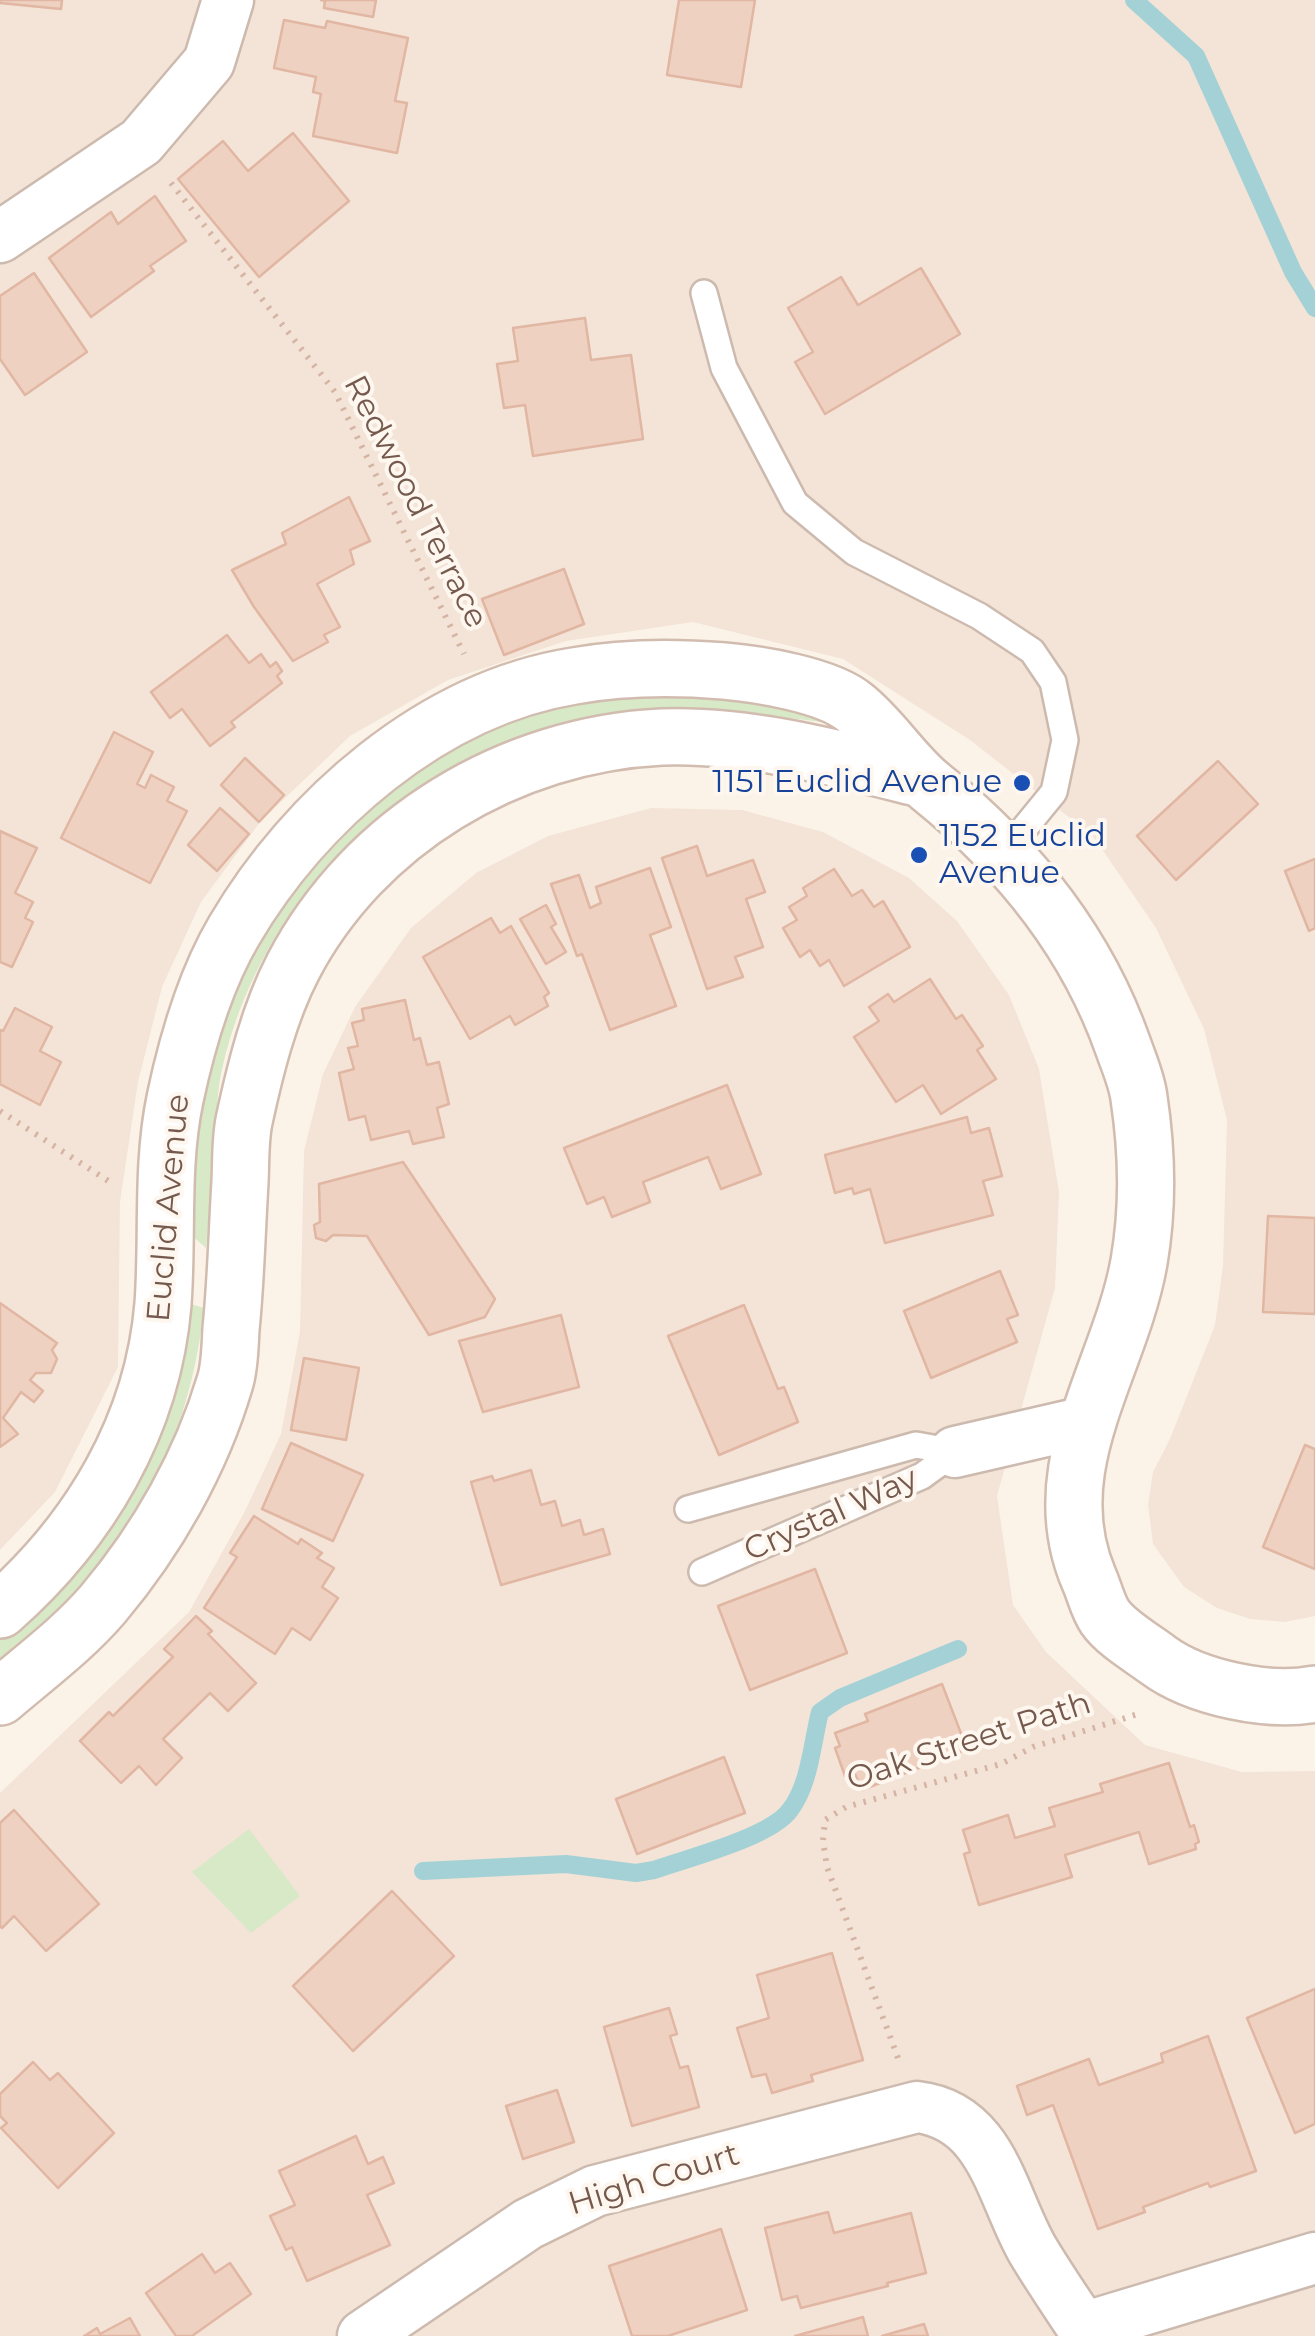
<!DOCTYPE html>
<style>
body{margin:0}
canvas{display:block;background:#fbf3e8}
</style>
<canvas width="1315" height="2336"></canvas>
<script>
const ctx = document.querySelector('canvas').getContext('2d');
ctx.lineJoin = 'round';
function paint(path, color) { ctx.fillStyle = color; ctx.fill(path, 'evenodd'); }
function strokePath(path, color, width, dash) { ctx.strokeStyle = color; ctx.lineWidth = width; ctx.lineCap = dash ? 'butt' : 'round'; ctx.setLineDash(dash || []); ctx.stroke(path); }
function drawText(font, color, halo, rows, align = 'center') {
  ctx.font = font + ' Montserrat,sans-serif'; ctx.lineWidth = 8; ctx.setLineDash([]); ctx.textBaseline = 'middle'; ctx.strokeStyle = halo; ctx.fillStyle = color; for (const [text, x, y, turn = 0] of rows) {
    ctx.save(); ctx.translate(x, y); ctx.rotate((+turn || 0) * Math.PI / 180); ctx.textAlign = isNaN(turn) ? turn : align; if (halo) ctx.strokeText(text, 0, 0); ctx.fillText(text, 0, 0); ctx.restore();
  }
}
paint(new Path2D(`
 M0,0H1315V1616L1285,1622L1250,1619L1217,1608L1184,1587L1153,1544L1148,1505L1153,1472L1170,1439L1215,1325L1223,1265L1227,1120L1204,1029L1156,928L1093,836L970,740L843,659L693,622L566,641L448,680L350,736L260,822L201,902L162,987L138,1082L120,1202L118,1367L55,1492L0,1550Z
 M651,808L742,810L823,832L909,878L957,921L1009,995L1039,1069L1059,1192L1055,1288L997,1496L1013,1605L1046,1652L1145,1745L1242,1772L1315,1771V2336H0V1793L189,1612L245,1511L281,1434L300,1331L304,1151L323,1074L355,1007L411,928L476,873L548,836Z`), '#f3e4d7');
paint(new Path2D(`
 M680,693L780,705L838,724C771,716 704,705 635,711C436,729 263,878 221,1074C217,1094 217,1115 216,1135C213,1172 209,1210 206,1248L189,1233C193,1175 191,1100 209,1045C254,908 370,769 509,721C565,702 621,696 680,693Z
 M189,1299L191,1304L204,1308C191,1427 146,1521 64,1607C45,1627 21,1644 0,1662V1639L40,1604Z
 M249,1829L300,1896L251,1933L192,1872Z`), '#d7e9c7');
strokePath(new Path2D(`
 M1134,0L1196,56L1293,272L1315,308
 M423,1871L566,1864L636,1873L654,1870C688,1858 771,1837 790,1810C810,1784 812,1743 820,1712L840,1698L958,1649`), '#a4d1d6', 18);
const building = new Path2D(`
 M0,0H62L61,9L0,3Z
 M321,0H376L373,17L324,8L325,1Z
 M679,0H755L741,87L667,75Z
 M284,20L325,28L327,21L408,38L395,101L407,103L397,153L313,136L321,94L313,92L316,77L274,68Z
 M293,133L349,201L259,277L178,179L223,141L248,171Z
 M155,196L186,241L150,266L154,271L91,317L49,258L111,212L118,224Z
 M921,268L960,334L825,414L795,362L813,352L788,308L841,277L858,305Z
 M34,273L87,352L25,395L0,359V296Z
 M585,318L591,360L631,355L643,439L533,456L525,405L504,408L497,364L518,361L513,328Z
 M349,497L370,541L350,550L354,564L317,584L340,627L324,635L328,642L293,661L254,607L232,570L286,544L282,533Z
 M564,569L584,624L504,655L482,599Z
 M227,635L249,663L261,654L270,667L276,662L282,671L277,676L282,683L231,722L235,727L210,746L182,709L170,718L151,692Z
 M114,732L153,752L137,784L145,788L151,775L174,787L167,801L187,811L150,883L61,838Z
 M245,758L284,795L259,822L221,785Z
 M1218,761L1258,804L1176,880L1137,836Z
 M220,808L249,834L217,871L188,845Z
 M0,831L37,848L15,893L33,902L25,918L33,922L12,967L0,962Z
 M697,846L707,876L753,860L765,892L746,899L763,947L735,957L743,977L707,989L662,858Z
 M1315,859V928L1309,931L1285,871Z
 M650,868L671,927L650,935L676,1006L610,1030L582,954L577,956L551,884L579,875L590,908L601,903L596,887Z
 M834,869L852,896L862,890L874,907L883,901L910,947L844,986L829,960L820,966L810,950L800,957L783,928L797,920L789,907L807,896L803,888Z
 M546,905L556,924L551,927L566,952L546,964L520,919Z
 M491,918L500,933L511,926L549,993L544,997L548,1006L515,1025L510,1016L470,1039L423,957Z
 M930,979L956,1019L962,1015L983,1046L977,1050L996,1079L941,1114L923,1085L896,1102L854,1037L879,1021L869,1007L888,994L894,1002Z
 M405,1000L414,1040L420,1038L427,1065L439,1062L449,1104L437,1108L444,1137L413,1144L409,1131L371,1140L365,1116L349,1120L339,1073L354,1069L348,1048L358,1046L352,1023L364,1020L362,1009Z
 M15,1008L52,1027L40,1051L61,1062L40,1105L0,1084V1030L3,1031Z
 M727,1085L761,1174L721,1189L708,1157L643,1182L650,1202L612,1217L604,1197L587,1204L564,1148Z
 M967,1117L971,1133L989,1128L1002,1176L983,1181L993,1215L885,1243L870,1189L854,1194L852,1188L835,1193L825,1155Z
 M403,1162L495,1299L485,1317L429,1335L367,1236L333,1235L326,1241L316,1238L314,1225L320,1222L319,1184Z
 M1268,1216L1315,1218V1314L1263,1312Z
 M1000,1271L1018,1315L1007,1319L1017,1342L931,1378L904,1311Z
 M0,1303L57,1343L52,1350L57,1359L51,1373H36L30,1380L43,1391L34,1402L21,1392L3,1418L18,1434L0,1447Z
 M744,1305L778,1389L784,1387L798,1422L719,1455L668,1336Z
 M561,1315L579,1387L483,1412L459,1341Z
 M304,1358L359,1368L346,1440L291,1430Z
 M291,1443L363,1475L333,1541L262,1509Z
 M1305,1445L1315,1449V1569L1263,1547Z
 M531,1470L541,1505L555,1501L562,1526L580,1520L584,1535L603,1529L610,1554L501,1585L471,1482L492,1476L494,1481Z
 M254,1516L298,1544L301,1539L322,1553L317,1558L334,1568L322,1587L338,1598L310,1640L292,1628L275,1654L204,1608L237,1557L230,1553Z
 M815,1569L847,1653L750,1690L718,1606Z
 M196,1616L212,1631L208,1634L256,1683L228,1711L210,1693L163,1739L182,1758L156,1785L139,1766L121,1783L80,1741L109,1712L113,1716L173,1657L164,1649Z
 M942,1684L967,1749L862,1790L854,1772L845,1776L835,1748L840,1746L835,1733L868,1721L865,1714Z
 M724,1757L745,1813L637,1854L616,1799Z
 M1169,1763L1190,1827L1194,1825L1199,1842L1195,1844L1196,1849L1149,1864L1139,1832L1065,1855L1072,1877L979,1905L964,1854L970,1852L963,1830L1008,1815L1015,1838L1055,1826L1049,1808L1103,1792L1100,1784Z
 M14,1810L99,1904L46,1951L14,1916L2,1928L0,1926V1823Z
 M392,1891L454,1956L353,2051L293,1986Z
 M832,1953L863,2060L811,2075L813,2081L772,2093L766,2074L752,2077L737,2028L769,2018L757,1975Z
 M1315,1989V2124L1295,2133L1247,2018Z
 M669,2008L677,2034L670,2036L680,2068L688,2066L699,2107L632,2126L604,2027Z
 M1208,2036L1256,2171L1210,2187L1208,2183L1143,2207L1145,2212L1098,2229L1053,2105L1027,2115L1017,2086L1089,2059L1099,2085L1163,2062L1161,2054Z
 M33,2062L50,2080L58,2073L114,2133L58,2188L1,2128L7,2123L0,2116V2094Z
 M557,2090L574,2142L523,2159L506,2106Z
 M356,2136L368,2164L383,2157L394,2183L367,2195L390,2245L307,2281L292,2247L286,2250L270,2216L295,2205L279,2171Z
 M828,2212L834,2233L911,2213L926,2273L887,2283L888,2286L801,2308L797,2296L782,2300L765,2228Z
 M721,2229L747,2310L668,2336H632L609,2266Z
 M202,2254L215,2273L230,2263L251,2294L192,2336H176L146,2293Z
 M863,2317L868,2336H795Z
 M130,2318L140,2336H84L97,2328L100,2334Z
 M924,2324L928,2336H882Z`);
paint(building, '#efd1c1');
strokePath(building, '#e1b6a3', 2.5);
const lane = new Path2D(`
 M704,293L724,368L795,503L854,552L979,616L1032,651L1053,682L1065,740L1054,792L1005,852
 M688,1509L916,1445L955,1452
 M702,1572L922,1476L955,1452`);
const street = new Path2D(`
 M0,237L141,142L209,62L228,0
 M955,1452L1085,1422
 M1083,2328L1315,2258
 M363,2336L528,2224L595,2191L917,2107C992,2116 1001,2194 1032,2249C1048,2276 1066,2302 1083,2328L1085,2336`);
const secondary = new Path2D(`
 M0,1610C90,1531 153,1425 163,1304C168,1236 161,1166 175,1099C187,1042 204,982 234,931C305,810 432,699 574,676C624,667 674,667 724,671C759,674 827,685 854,707C883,730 902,763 930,786C1017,856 1086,941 1123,1046C1129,1063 1137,1081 1139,1098C1147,1151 1148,1210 1139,1262C1120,1369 1041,1467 1089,1579C1094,1590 1098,1607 1105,1617C1116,1633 1142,1648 1158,1660C1196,1688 1269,1703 1315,1694
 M0,1697C35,1667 73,1639 103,1604C157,1540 201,1463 225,1382C230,1366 230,1346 231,1329C236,1280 237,1231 240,1182C241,1162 240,1141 244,1121C255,1070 269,1013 293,967C364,831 510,744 662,737C749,734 837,758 921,779`);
strokePath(lane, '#cdbaaf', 30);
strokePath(street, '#cdbaaf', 55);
strokePath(secondary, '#d2bcaf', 60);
strokePath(new Path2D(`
 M171,183L335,392L464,654
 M0,1111L113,1184
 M898,2058L827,1867L823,1841L825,1820L846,1807L1001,1764L1033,1747L1138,1714`), '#d5b4a4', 6, [2.5, 8]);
strokePath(lane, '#fff', 25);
strokePath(street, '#fff', 50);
strokePath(secondary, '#fff', 55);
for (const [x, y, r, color] of [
 [1022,783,10,"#1a4fb4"],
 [919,855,10,"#1a4fb4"]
]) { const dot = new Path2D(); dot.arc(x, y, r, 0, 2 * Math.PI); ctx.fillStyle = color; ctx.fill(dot); strokePath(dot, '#fef7ef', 4); }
drawText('32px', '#75594d', '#fef7ef', [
 ["Redwood Terrace",415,502,63],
 ["Euclid Avenue",169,1208,-85],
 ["Crystal Way",831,1515,-24],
 ["Oak Street Path",969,1742,-18],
 ["High Court",654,2180,-17]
]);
drawText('32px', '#164399', '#fef7ef', [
 ["1151 Euclid Avenue",1002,783],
 ["1152 Euclid",939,837,"left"],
 ["Avenue",939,874,"left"]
], 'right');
</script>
